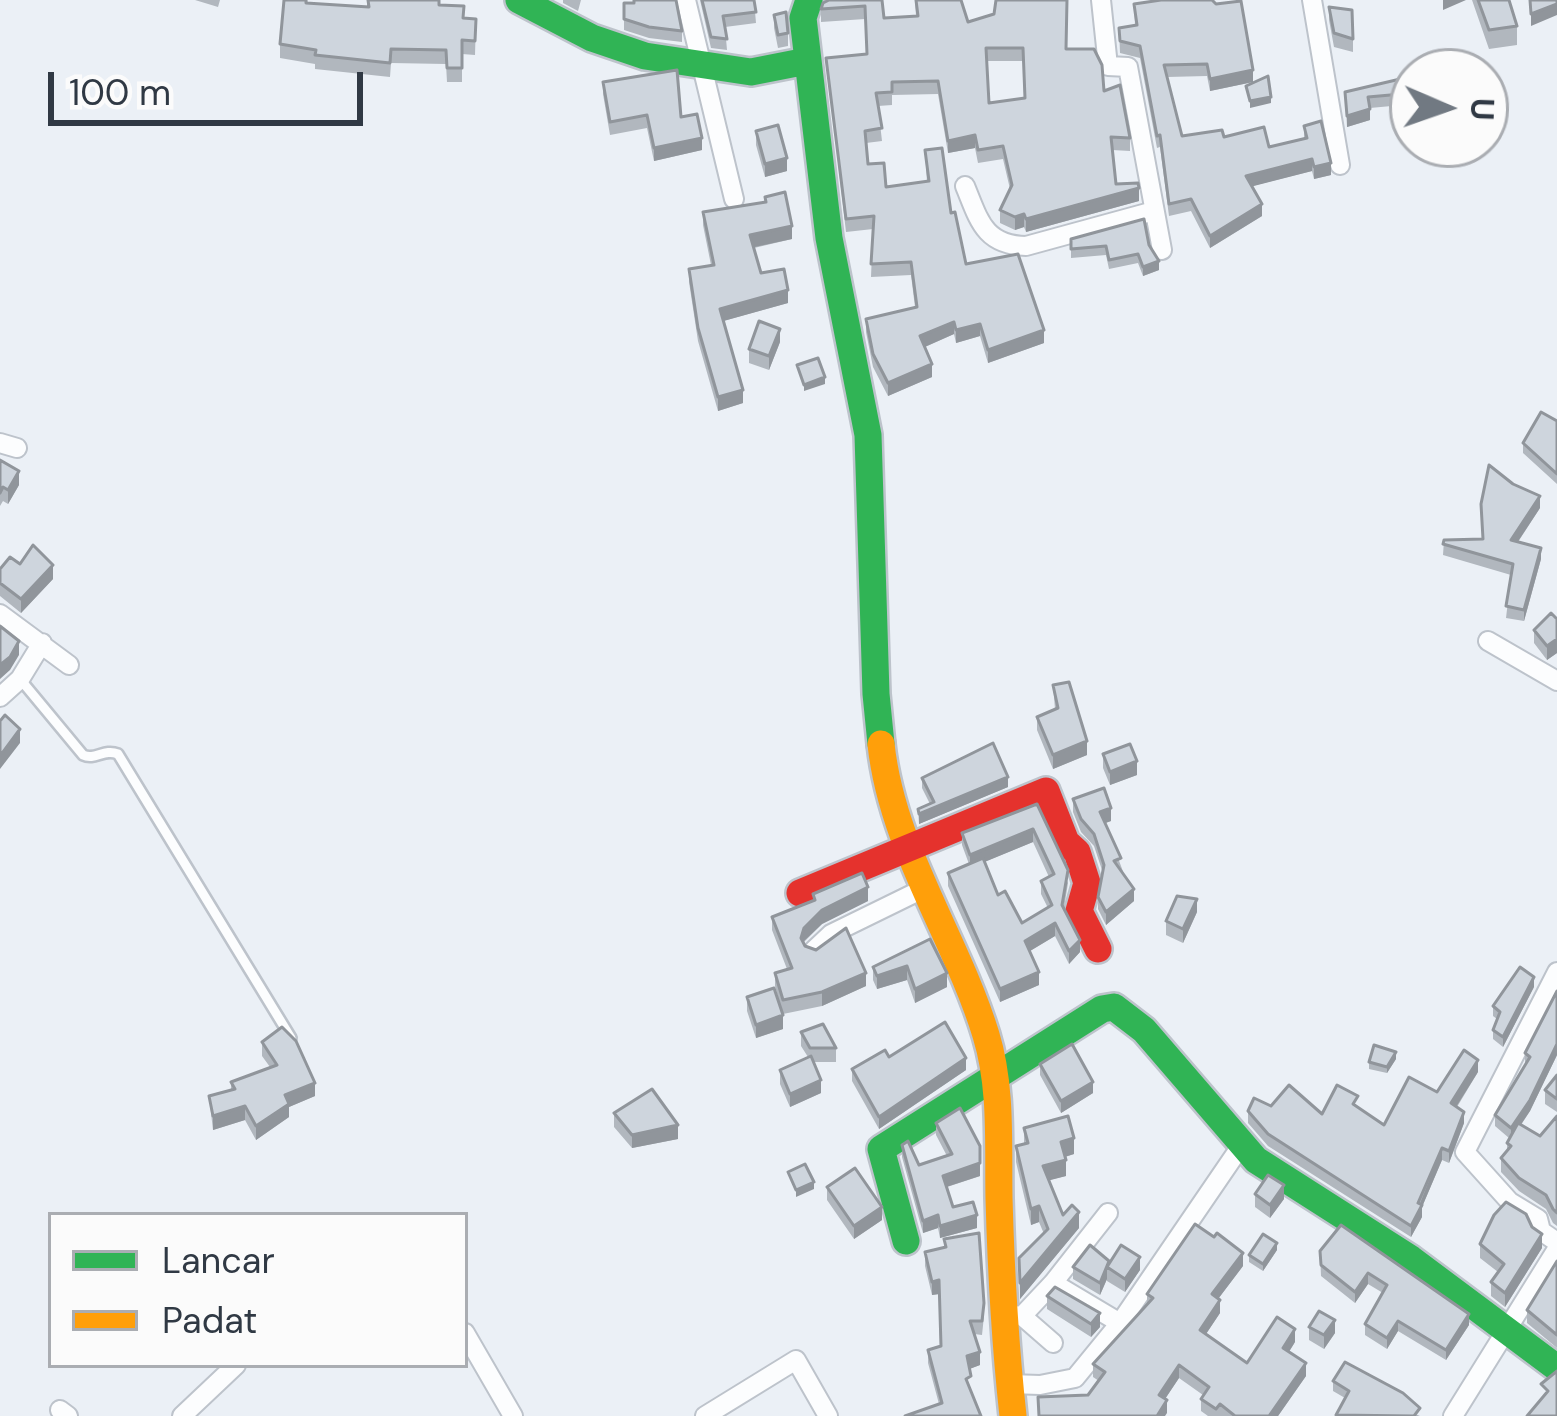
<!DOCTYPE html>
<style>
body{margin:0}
#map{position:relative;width:1557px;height:1416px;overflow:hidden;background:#ebf0f6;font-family:"DM Sans",sans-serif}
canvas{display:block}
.legend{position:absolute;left:48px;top:1212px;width:420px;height:156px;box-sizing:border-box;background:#fbfbfb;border:3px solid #aaadb2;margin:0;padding:15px 21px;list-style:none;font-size:36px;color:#303944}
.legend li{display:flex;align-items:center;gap:24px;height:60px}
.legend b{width:60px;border:3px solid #aaadb2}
.north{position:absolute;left:1389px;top:48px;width:120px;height:120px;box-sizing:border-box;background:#fbfbfb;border:3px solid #aaadb2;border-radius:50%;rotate:92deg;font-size:33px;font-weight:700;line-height:48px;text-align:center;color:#303944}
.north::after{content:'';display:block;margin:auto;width:42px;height:54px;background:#717982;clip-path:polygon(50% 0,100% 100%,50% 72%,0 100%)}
.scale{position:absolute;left:48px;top:72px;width:315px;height:54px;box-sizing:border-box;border:6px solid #303944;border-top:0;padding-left:15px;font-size:36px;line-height:42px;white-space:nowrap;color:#303944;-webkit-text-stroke:9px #fbfbfb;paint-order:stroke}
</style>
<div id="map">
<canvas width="1557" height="1416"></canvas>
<ul class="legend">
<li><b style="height:15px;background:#30b455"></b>Lancar</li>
<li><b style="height:15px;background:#ff9f0a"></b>Padat</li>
</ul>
<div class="north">U</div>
<div class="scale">100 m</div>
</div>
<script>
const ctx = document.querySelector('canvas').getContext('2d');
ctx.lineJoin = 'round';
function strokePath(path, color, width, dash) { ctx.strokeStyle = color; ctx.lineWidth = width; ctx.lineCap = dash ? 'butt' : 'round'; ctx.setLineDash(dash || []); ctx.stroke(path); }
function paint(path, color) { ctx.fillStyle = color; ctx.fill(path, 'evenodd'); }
const lane = new Path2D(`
 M20,679L83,755C95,761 104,748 118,754L291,1038`);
const street = new Path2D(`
 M686,0L734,199
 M1101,0L1108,66L1128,67L1162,250
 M1312,0L1340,165
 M965,186C979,220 984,245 1026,246L1154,211
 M0,443L17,448
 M0,614L69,665
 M1488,641L1557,681
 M0,697L20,679L42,643
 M814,950L831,934L927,887
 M1557,972L1465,1152L1510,1202L1538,1219L1541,1231L1557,1242
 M1053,1283L1120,1323
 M1013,1315L1022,1316L1053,1343
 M1022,1316L1053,1283L1108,1213
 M465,1333L513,1416
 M1010,1384L1040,1385L1075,1378L1120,1323L1241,1146
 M60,1410L68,1416
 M182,1416L236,1365
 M705,1416L796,1360L828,1416
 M1453,1416L1557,1249`);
const fast = new Path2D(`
 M519,0L592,38L645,56L751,72L807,61
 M809,0L803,18L829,238L868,435L876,694L881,744
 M906,1241L881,1149L1102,1009L1114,1007L1144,1030L1256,1160L1411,1259L1557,1368`);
const slow = new Path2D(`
 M881,744C892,848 956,937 986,1035C1002,1087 998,1144 999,1198C1001,1271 1005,1343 1013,1416`);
const jam = new Path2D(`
 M800,893L1046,791L1066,842L1077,852L1087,883L1079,911L1098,949`);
strokePath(lane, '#bdc3cb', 14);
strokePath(street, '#bdc3cb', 22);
strokePath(fast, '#bdc3cb', 32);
strokePath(slow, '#bdc3cb', 32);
strokePath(jam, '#bdc3cb', 32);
strokePath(lane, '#fcfdfe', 9);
strokePath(street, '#fcfdfe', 18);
strokePath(fast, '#30b455', 27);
strokePath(slow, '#ff9f0a', 27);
strokePath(jam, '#e5322d', 27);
paint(new Path2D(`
 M195,0H220L218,7Z
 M308,0L307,3L367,7V0L439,5L463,18L476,19L475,55L462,54V82H447L446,64L391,63L390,77L315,69V64L280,58V44Z
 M563,0H581L578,11L563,3Z
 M700,0H754L756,23L725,27L727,50L711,48Z
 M882,0L884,18L916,16L915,0H961L968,22L994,14L996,0H1071H1068L1066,49L1104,91L1130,138V151L1112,150L1116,184L1139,201L1026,232L1024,227L1015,230L1000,223V210L1010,189L1003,159L978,163L975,148L948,153L938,94L892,95V105L878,106L882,141L866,143L868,164L886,187L927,182L925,150L951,213L966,264L1044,343L988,363L980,336L956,343L954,334L925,347L932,377L888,396L873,367L866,332V319L915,307L911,275L871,277L873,229L846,232L826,58L867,54L865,19L821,22V9ZM987,61H1023L1024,98L989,103Z
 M1160,0H1212L1253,82L1210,91L1207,76L1167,77L1182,136L1224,137L1269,147L1304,138V126L1331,175L1314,179L1312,171L1252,186L1262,216L1210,248L1191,211L1169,216L1160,147L1157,148L1140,58L1120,53L1119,28L1135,25L1134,4Z
 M1472,0H1509L1517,26V45L1489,49Z
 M624,3H634L682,31V42L649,38L624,30Z
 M1329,7L1353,39V52L1334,47L1329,20Z
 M774,15L788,33V46L778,48L774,28Z
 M1413,76V104L1370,108V120L1347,127L1345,92Z
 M603,82L681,117L702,150L654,161L647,128L610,135L603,94Z
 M756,131L787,171L765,177L756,145Z
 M703,212L792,239L754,248L761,273L788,303L723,321L743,403L718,411L698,341L689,282V269L711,265L703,225Z
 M1071,239L1149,245L1159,270L1143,276L1138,263L1109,269L1106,255L1071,258Z
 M780,342L769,370L749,363V349Z
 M1557,421V484L1523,453V443Z
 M0,460L19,485L8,504L3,501L0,506Z
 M1540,508L1518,542L1541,559L1524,621L1506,618L1511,575L1443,555L1444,540L1482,539Z
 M20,564L53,579L21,613L0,596V569Z
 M1557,619V653L1547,660L1534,643V630Z
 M1053,685L1087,755L1053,769L1037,730V717L1055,709Z
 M1103,754L1137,775L1110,785L1103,768Z
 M922,778L1008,787L919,824L918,809L930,804L922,788Z
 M1073,799L1111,821L1105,823L1134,901L1106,925L1098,909V897L1103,873L1094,846L1081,832L1073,812Z
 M1037,804L1068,883L1064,908L1080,952L1069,964L1055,936L1030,951L1039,985L1000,1002L948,886V873L969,864L962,845V833ZM1033,842L1049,877L1041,881V894L1048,908L1022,923L998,895L984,862Z
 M813,894L868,901L822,924L803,943L805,946L866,986L822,1006L783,1014V1029L756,1038L747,1011V997L782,1012L775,986V973L787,969L772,930V917L813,901Z
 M1197,912L1183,943L1166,935V921Z
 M930,939L947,987L915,1003L907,980L877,989L873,980V967Z
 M1534,987L1503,1047L1493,1039V1030L1497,1019L1493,1016V1006Z
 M1557,991V1055L1530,1111L1521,1125L1540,1136L1557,1116V1226L1553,1223L1546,1209L1519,1191L1501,1172V1158L1507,1151V1143L1509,1138L1495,1126V1115L1525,1064V1053Z
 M801,1032L836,1048V1062H813L821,1093L790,1107L780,1084V1070L808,1057L801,1046Z
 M262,1042L315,1096L289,1107V1117L256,1140L245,1120L213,1130L209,1096L231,1090V1082L270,1067L262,1056Z
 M889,1057L966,1070L879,1129L852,1081V1069Z
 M1396,1059L1387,1073L1369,1069V1062Z
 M1040,1064L1093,1093L1061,1113L1040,1075Z
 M1478,1072L1457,1107L1464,1123L1449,1163L1442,1160L1422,1207V1217L1411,1237L1268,1146L1248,1123V1111L1271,1106L1322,1114L1358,1107L1384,1125L1437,1092Z
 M1557,1075V1112L1545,1104V1090Z
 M614,1113L678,1139L632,1148L614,1127Z
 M936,1123L980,1176L947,1187L953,1207L977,1228L940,1238L938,1228L923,1233L902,1157V1145L919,1165L947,1156L936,1135Z
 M1024,1128L1074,1154L1065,1157L1066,1176L1049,1180L1063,1215L1079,1228L1020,1299L1019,1258L1044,1234L1039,1222L1031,1225L1016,1162V1146L1024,1144Z
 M827,1187L882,1220L854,1239L827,1200Z
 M1255,1194L1284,1199L1270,1218L1255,1207Z
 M1341,1225L1469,1325L1446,1360L1398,1331L1387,1349L1365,1335V1324L1383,1293L1368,1284L1355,1303L1321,1276L1320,1251Z
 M944,1239L984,1316L982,1335L974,1334L980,1365L969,1369L971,1376L939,1404L928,1363V1350L940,1346L939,1294L932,1295L925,1266V1252L944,1248Z
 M1480,1244L1542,1248L1505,1307L1491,1296V1282L1498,1272L1480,1258Z
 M1277,1250L1263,1271L1249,1262V1255Z
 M1109,1261L1140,1270L1125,1292L1107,1281V1279L1100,1295L1073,1279V1267Z
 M1557,1261V1348L1527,1323V1310Z
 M1243,1266L1218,1299L1220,1313L1206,1334L1247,1363L1295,1342L1289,1352L1306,1376L1278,1416H1208L1201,1411V1399L1203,1395L1179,1378L1165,1399L1167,1413L1088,1395L1099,1381L1093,1377V1364L1147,1305V1294Z
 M1047,1296L1100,1327L1091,1337L1047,1309Z
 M1309,1327L1335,1333L1324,1349L1309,1340Z
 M1333,1381L1420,1416H1336L1345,1398L1333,1391Z`), '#b1b7be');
paint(new Path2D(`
 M1443,0H1466L1443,10Z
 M1557,4V15L1531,26V14Z
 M1253,70V82L1210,91V79Z
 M1271,97V103L1250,108V101Z
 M1370,109V120L1347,127V116Z
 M975,135V148L948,153V141Z
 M702,138V150L654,161V148Z
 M787,158V171L765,177V164Z
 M1312,159V171L1246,188V176Z
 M1331,163V175L1314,179V167Z
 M1139,188V201L1026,232V219Z
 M1262,204V216L1210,248V236Z
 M1024,214V227L1015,230V217Z
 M792,226V239L750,248V235Z
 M1159,261V270L1143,276V267Z
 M788,290V303L720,322V309Z
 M954,322V334L920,349V336Z
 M980,324V336L956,343V330Z
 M780,329V342L769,370V356Z
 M1044,330V343L988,363V350Z
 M932,364V377L888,396V383Z
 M825,377V384L804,391V385Z
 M743,390V403L718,411V397Z
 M19,471V485L8,504V490Z
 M1540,496V508L1511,552V540Z
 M1541,548V559L1524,621V610Z
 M53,565V579L21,613V599Z
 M1557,639V653L1547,660V646Z
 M19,641V655L10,670L0,679V665Z
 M20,729V743L0,769V756Z
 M1087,741V755L1053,769V755Z
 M1137,761V775L1110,785V772Z
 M1008,777V787L919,824V814Z
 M1111,808V821L1100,825V812Z
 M1033,829V842L970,868V855Z
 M868,887V901L822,924L804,941L801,952V938L804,928L822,910Z
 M1134,889V901L1106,925V912Z
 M1197,899V912L1183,943V929Z
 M1055,923V936L1025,954V941Z
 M1080,940V952L1069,964V951Z
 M907,966V980L877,989V976Z
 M1039,972V985L1000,1002V989Z
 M866,973V986L822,1006V992Z
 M947,973V987L915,1003V989Z
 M1534,977V987L1503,1047V1037Z
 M783,1015V1029L756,1038V1025Z
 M1557,1044V1055L1530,1111L1511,1139V1128Z
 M1396,1052V1059L1387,1073V1067Z
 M966,1058V1070L879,1129V1117Z
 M1478,1060V1072L1451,1115V1103Z
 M821,1080V1093L790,1107V1094Z
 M1093,1082V1093L1061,1113V1101Z
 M315,1083V1096L289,1107V1117L256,1140V1126L285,1095Z
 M245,1106V1120L213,1130V1116Z
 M1464,1112V1123L1449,1163V1151Z
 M678,1125V1139L632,1148V1135Z
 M1074,1138V1154L1061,1158V1142Z
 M1442,1148V1160L1422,1207V1217L1411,1237V1226Z
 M1066,1160V1176L1043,1182V1166Z
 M980,1163V1176L943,1188V1176Z
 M814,1182V1189L796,1197V1190Z
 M1284,1185V1199L1270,1218V1205Z
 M1039,1206V1222L1031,1225V1209Z
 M882,1207V1220L854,1239V1226Z
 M1079,1212V1228L1020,1299V1283Z
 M938,1215V1228L923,1233V1221Z
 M977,1215V1228L940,1238V1226Z
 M1542,1234V1248L1505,1307V1293Z
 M1277,1243V1250L1263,1271V1264Z
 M1243,1253V1266L1212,1307V1294Z
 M1140,1257V1270L1125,1292V1279Z
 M1107,1267V1279L1100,1295V1283Z
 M1368,1273V1284L1355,1303V1292Z
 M939,1280V1294L932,1295V1282Z
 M1220,1300V1313L1200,1343V1330Z
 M1100,1313V1327L1091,1337V1324Z
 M1469,1314V1325L1446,1360V1350Z
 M1335,1320V1333L1324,1349V1335Z
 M1398,1321V1331L1387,1349V1338Z
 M1295,1329V1342L1283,1361V1348Z
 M980,1352V1365L967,1370V1356Z
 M1306,1363V1376L1278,1416H1269Z
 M1179,1365V1378L1159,1408V1395Z
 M1167,1400V1413L1165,1416H1157Z`), '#90959b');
const building = new Path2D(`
 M284,0H306V3L369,7L368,0H439V5L464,6L463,18L476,19L475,41L462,40V68H447L446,50L391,49L390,63L315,55L316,50L280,44Z
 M634,0H676L682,31L649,27L624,19V3H634Z
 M702,0H754L756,12L723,16L727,39L711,37Z
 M829,0H882L884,18L918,16L916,0H961L968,22L994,14L996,0H1067L1066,49H1094L1102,65L1104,91L1120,85L1130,138L1111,137L1116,184L1138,183L1139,188L1026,219L1024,214L1015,217L1000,210L1012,185L1003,146L978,150L975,135L948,141L938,81L892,82V92L876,93L882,128L865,131L868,164L884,163L886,187L929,181L925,150L942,148L951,213L955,212L966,264L1018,254L1044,330L988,350L980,324L956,330L954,322L920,336L932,364L888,383L873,354L866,319L917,307L911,262L871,264L874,216L846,219L826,58L867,54L865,6L821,9L823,3ZM986,48H1023L1025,98L989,103Z
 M1161,0H1212L1216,4L1241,1L1253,70L1210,79L1207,64L1164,65L1182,136L1222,130L1224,137L1264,127L1269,147L1307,138L1304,126L1321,121L1331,163L1314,167L1312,159L1246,176L1262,204L1210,236L1191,199L1169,204L1160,135L1157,136L1140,46L1120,41L1119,28L1137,25L1134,4Z
 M1478,0H1509L1517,26L1489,30Z
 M1530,0H1557V4L1531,14Z
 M1329,7L1352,10L1353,39L1334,33Z
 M786,12L788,33L778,35L774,15Z
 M677,70L681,117L697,114L702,138L654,148L647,115L610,122L603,82Z
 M1268,76L1271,97L1250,101L1246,86Z
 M1413,76V93L1368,97L1370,109L1347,116L1345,92Z
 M778,125L787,158L765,164L756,131Z
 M785,192L792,226L750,235L761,273L784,269L788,290L720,309L743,390L718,397L698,328L689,269L714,265L703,212L766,202L765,197Z
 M1144,219L1149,245L1159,261L1143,267L1138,254L1109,260L1106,246L1071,249V239Z
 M759,321L780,329L769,356L749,349Z
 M818,358L825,377L804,385L797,365Z
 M1541,412L1557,421V474L1523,443Z
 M0,460L19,471L8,490L3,487L0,493Z
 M1489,465L1513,484L1540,496L1511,540L1541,548L1524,610L1506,606L1513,564L1443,544L1444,540L1483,539L1481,504Z
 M33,545L53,565L21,599L0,583V569L10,557L20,564Z
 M1551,613L1557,619V639L1547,646L1534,630Z
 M0,626L19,641L10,657L0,665Z
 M1069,682L1087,741L1053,755L1037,717L1058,708L1053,685Z
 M5,715L20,729L0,756V721Z
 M993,743L1008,777L919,814L918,809L934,802L922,778Z
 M1130,744L1137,761L1110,772L1103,754Z
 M1104,788L1111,808L1100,812L1121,858L1114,861L1134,889L1106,912L1098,897L1104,865L1094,834L1081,819L1073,799Z
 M1037,804L1068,870L1062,905L1080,940L1069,951L1055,923L1025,941L1039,972L1000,989L948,873L983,858L998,895L1005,891L1022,923L1052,905L1041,881L1054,874L1033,829L970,855L962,833Z
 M862,873L868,887L822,910L804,928L801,938L805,946L816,950L846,928L866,973L822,992L783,1000L775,973L792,968L772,917L815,900L813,894Z
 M1177,896L1197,899L1183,929L1166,921Z
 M930,939L947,973L915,989L907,966L877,976L873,967Z
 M1520,967L1534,977L1503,1037L1493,1030L1500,1012L1493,1006Z
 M774,988L783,1015L756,1025L747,997Z
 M1557,991V1044L1530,1100L1511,1128L1495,1115L1530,1057L1525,1053Z
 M945,1022L966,1058L879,1117L852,1069L885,1050L889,1057Z
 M823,1024L836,1048H810L801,1032Z
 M282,1027L296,1041L315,1083L285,1095L289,1104L256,1126L245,1106L213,1116L209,1096L235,1089L231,1082L277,1065L262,1042Z
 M1072,1044L1093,1082L1061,1101L1040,1064Z
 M1374,1045L1396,1052L1387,1067L1369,1062Z
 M1464,1050L1478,1060L1451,1103L1464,1112L1449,1151L1442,1148L1418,1203L1422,1205L1411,1226L1268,1134L1248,1111L1254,1098L1271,1106L1289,1085L1322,1114L1337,1085L1358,1096L1353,1104L1384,1125L1409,1077L1437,1092Z
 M811,1056L821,1080L790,1094L780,1070Z
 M1557,1075V1099L1545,1090Z
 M652,1089L678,1125L632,1135L614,1113Z
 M960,1108L980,1146V1163L943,1176L953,1207L973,1202L977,1215L940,1226L938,1215L923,1221L902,1145L908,1141L919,1165L952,1154L936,1123Z
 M1068,1116L1074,1138L1061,1142L1066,1160L1043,1166L1063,1215L1072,1205L1079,1212L1020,1283L1019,1258L1048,1229L1039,1206L1031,1209L1016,1146L1028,1143L1024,1128Z
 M1557,1116V1213L1553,1209L1546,1195L1519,1178L1501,1158L1511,1146L1507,1143L1518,1123L1540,1136Z
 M805,1164L814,1182L796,1190L788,1172Z
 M855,1168L882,1207L854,1226L827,1187Z
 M1268,1175L1284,1185L1270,1205L1255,1194Z
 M1506,1202L1526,1214L1532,1227L1542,1234L1505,1293L1491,1282L1504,1264L1480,1244L1494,1215Z
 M1195,1224L1214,1237L1217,1233L1243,1253L1212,1294L1220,1300L1200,1330L1247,1363L1277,1317L1295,1329L1283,1348L1306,1363L1269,1416H1235L1220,1404L1216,1409L1201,1399L1209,1387L1179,1365L1159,1395L1167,1400L1157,1416H1039L1038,1397L1088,1395L1105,1372L1093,1364L1153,1298L1147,1294Z
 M1341,1225L1469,1314L1446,1350L1398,1321L1387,1338L1365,1324L1387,1285L1368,1273L1355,1292L1321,1265L1320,1251Z
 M979,1233L984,1303L982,1321H970L980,1352L967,1356L971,1376L966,1379L981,1416H905L942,1403L928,1350L941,1346L939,1280L932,1282L925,1252L946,1247L944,1239Z
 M1263,1234L1277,1243L1263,1264L1249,1255Z
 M1090,1245L1109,1261L1100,1283L1073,1267Z
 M1121,1245L1140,1257L1125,1279L1107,1267Z
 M1557,1261V1335L1527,1310Z
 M1055,1287L1100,1313L1091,1324L1047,1296Z
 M1319,1311L1335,1320L1324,1335L1309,1327Z
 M1345,1362L1403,1393L1420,1408L1414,1416L1336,1415L1349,1391L1333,1381Z
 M1557,1371V1416H1527L1548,1391L1541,1384Z`);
paint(building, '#ced5dd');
strokePath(building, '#90959b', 3);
</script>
